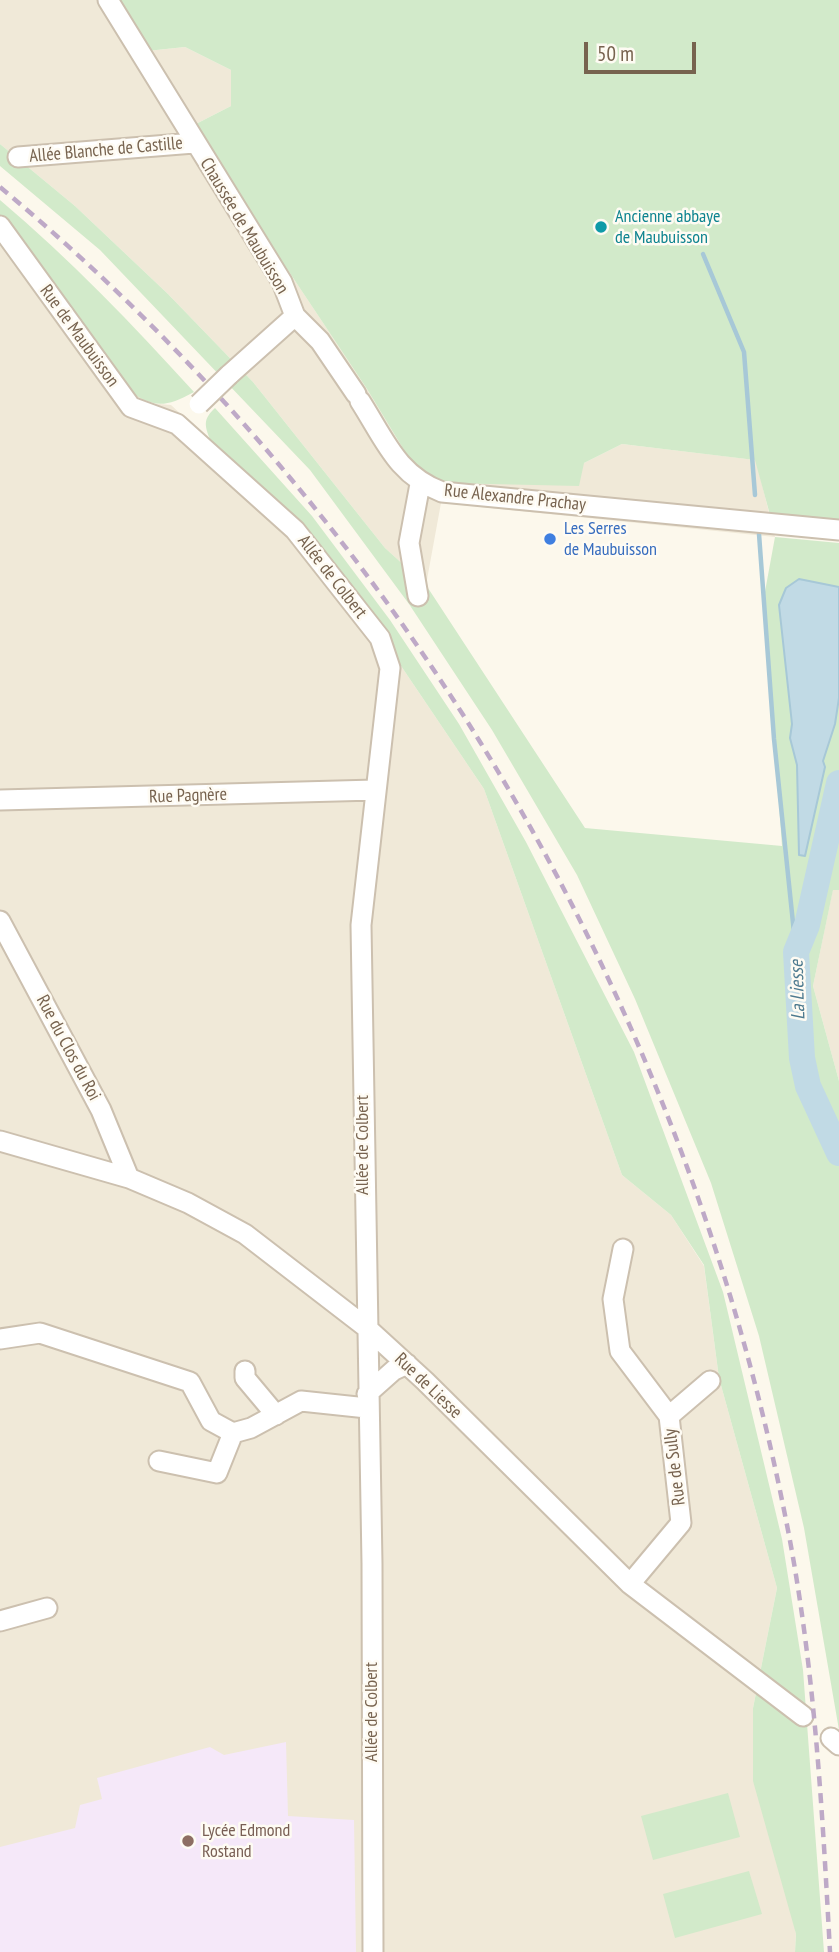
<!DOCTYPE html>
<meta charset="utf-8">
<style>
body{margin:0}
#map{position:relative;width:839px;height:1952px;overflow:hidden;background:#fcf8ec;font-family:"PT Sans Narrow",sans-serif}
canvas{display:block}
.scale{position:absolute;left:584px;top:42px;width:112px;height:32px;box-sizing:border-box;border:4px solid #77634f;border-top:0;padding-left:9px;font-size:21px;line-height:24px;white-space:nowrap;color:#77634f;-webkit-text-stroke:5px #fefbf3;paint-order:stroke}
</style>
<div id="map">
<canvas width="839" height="1952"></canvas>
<div class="scale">50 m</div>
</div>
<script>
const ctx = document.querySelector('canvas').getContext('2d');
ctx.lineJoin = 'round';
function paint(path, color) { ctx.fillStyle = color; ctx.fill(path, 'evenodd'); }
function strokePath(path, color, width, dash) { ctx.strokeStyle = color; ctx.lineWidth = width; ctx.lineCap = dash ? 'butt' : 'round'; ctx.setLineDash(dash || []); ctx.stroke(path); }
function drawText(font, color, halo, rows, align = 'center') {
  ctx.font = font + ' "PT Sans Narrow",sans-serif'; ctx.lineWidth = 5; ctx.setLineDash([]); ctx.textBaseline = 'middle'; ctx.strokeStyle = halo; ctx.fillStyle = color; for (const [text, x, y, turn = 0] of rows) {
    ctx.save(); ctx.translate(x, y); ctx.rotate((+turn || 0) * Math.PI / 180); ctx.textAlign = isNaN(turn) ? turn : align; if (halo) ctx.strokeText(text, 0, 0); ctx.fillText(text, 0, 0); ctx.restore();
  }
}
paint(new Path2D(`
 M0,0H116L147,51L185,47L231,70V106L192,126L367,389L410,460L584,463L622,444L756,460L775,537L441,503L426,585L385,548L253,382L168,294L75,206L0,144Z
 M0,218L147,403L171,405L211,442L368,617L484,789L622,1175L671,1215L704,1266L719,1378L777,1588L753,1708L796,1934L795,1952H0Z
 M833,889L839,890V1081L813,986Z`), '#f0e9d8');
paint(new Path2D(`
 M286,1742L288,1816L354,1820L356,1952H0V1847L75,1828L80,1805L102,1799L97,1778L210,1747L224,1755Z`), '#f5e8f9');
paint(new Path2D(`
 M116,0H839V522L770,515L755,460L622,444L584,463L579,486L444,483L433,480L410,460L367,389L192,126L231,106V70L185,47L147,51Z
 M0,144L75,206L168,294L253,382L385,548L426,585L585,828L782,846L764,597L775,537L839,543V890H833L813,986L839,1081V1730L804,1528L759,1336L711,1183L635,999L577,875L492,730L409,604L310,470L100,250L0,166Z
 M0,200C70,259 133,325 194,392C160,411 151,406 120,385L0,218Z
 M215,408L312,516L390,620L459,724L526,842L634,1052L723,1292L782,1539L803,1670L824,1952H795L796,1934L753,1781V1708L777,1588L719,1378L704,1265L671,1215L622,1175L484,789L368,617L211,442C205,426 202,420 215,408Z
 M728,1793L740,1837L653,1860L641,1816Z
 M749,1871L762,1914L675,1938L663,1894Z`), '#d2eaca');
const water = new Path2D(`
 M799,579L839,587V698L835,724L823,761L825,767L805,856L799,855L797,765L790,738L792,724L779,605L786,588Z`);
paint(water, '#c1dae5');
strokePath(water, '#a7c8d7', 2);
strokePath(new Path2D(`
 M703,254L744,352L755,495
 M759,534L774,739L796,952`), '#a7c8d7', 4.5);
strokePath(new Path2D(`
 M839,783L807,925L796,952L802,1058L808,1086L839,1153`), '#c1dae5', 26);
const minor = new Path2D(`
 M108,0L282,282L295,316L320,341L356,394
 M18,157L194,143
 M0,226L131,407L177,424L295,530L380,638L390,668L361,925L372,1563L373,1952
 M229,375L295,316
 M360,401C385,440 397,475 442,492L839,530
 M418,596L409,543L420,484
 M0,800L375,790
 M0,921L101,1110L129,1178
 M0,1141L129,1178L188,1203L245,1234L367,1328L425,1381L630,1584L803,1716
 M623,1249L613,1299L620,1351L669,1416L681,1523L630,1584
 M0,1339L40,1333L190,1382L211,1421L233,1433L251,1428L301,1401L367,1408
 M245,1371V1378L276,1415
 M367,1394L394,1370L407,1364
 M669,1416L710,1381
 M159,1461L217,1473L233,1433
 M0,1621L47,1608
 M831,1738L839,1745`);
strokePath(minor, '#ccc0af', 23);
strokePath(minor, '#fff', 19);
strokePath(new Path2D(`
 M0,187C402,522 681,997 784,1510C814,1656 822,1804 830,1952`), '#bea9c7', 4.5, [10, 7]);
const minorBridge = new Path2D(`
 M199,404L229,375`);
strokePath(minorBridge, '#ccc0af', 23, []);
strokePath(minorBridge, '#fff', 19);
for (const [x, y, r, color] of [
 [601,227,7,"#0f9aa8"],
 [550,539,7,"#3f7fe0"],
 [188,1841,7,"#8d6e63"]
]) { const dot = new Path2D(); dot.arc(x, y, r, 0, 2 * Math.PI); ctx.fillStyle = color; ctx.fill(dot); strokePath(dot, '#fefbf3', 2.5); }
drawText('18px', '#77634f', '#fefbf3', [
 ["Allée Blanche de Castille",106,150,-5],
 ["Chaussée de Maubuisson",244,226,59],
 ["Rue de Maubuisson",79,336,54],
 ["Rue Alexandre Prachay",515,498,6],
 ["Allée de Colbert",332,577,52],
 ["Rue Pagnère",188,796,-2],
 ["Rue du Clos du Roi",68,1048,62],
 ["Allée de Colbert",363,1145,-90],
 ["Rue de Liesse",428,1386,44],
 ["Rue de Sully",675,1467,-97],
 ["Allée de Colbert",372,1712,-90]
]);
drawText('18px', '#0d838f', '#fefbf3', [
 ["Ancienne abbaye",615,217],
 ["de Maubuisson",615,238]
], 'left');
drawText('18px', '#366cbe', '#fefbf3', [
 ["Les Serres",564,529],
 ["de Maubuisson",564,550]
], 'left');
drawText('18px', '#785e54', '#fefbf3', [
 ["Lycée Edmond",202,1831],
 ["Rostand",202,1852]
], 'left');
drawText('italic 19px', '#4d7a8f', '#fefbf3', [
 ["La Liesse",798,990,-92]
]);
</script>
